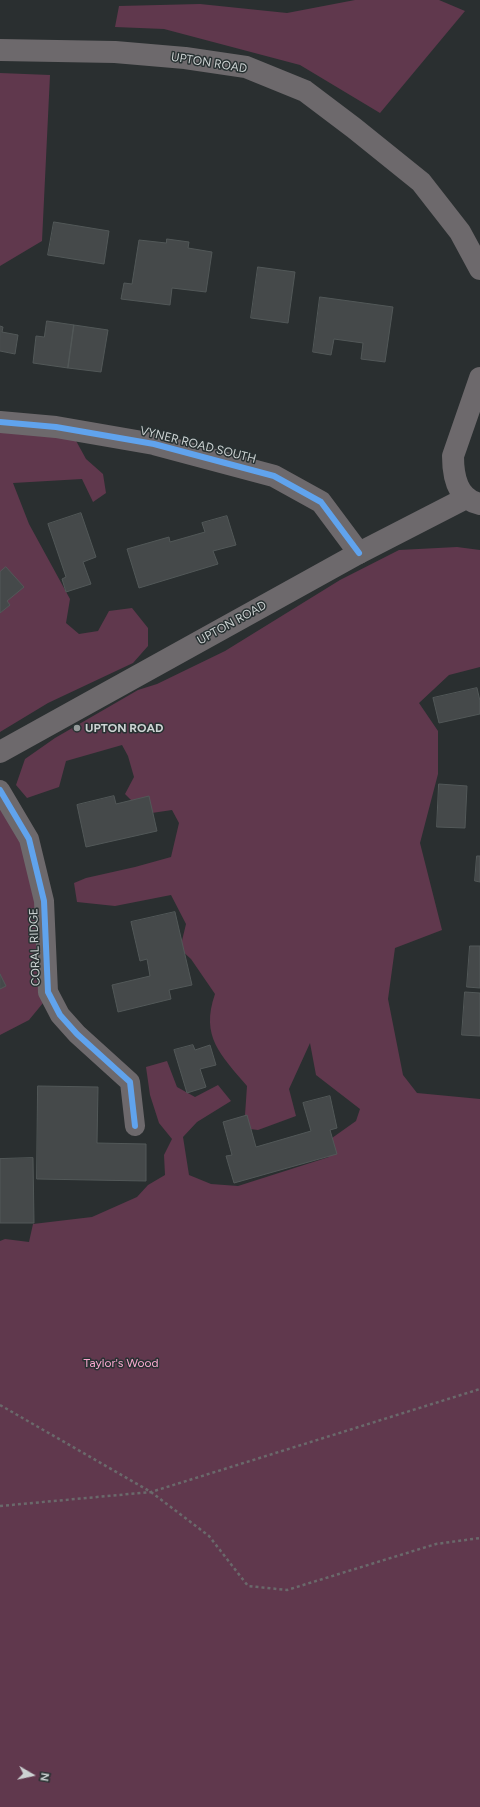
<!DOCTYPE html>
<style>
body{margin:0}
#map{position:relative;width:480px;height:1807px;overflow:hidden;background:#2a2f30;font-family:Figtree,sans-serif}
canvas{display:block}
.north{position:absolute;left:12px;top:1755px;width:40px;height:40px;-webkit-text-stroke:3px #283132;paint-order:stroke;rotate:99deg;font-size:11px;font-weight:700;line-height:16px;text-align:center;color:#cdd3d3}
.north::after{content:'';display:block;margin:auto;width:14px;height:18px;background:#cdd3d3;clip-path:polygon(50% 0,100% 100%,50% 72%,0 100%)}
</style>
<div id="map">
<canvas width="480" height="1807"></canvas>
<div class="north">N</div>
</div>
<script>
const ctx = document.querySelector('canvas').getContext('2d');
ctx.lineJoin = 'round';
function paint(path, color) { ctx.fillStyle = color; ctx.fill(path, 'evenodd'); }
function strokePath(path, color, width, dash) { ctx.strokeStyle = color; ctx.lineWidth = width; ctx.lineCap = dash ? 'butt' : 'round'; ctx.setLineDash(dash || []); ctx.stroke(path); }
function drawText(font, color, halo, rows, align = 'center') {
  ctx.font = font + ' Figtree,sans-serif'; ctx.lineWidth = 3; ctx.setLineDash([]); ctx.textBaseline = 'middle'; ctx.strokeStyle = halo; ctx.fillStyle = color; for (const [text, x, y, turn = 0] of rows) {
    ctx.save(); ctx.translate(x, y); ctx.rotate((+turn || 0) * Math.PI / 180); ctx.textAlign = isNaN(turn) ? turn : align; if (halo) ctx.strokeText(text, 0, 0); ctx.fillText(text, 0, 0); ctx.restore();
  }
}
paint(new Path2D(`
 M355,0H439L465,11L380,113L300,65L164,29L115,27L119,6L200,4L287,13Z
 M0,73L50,75L42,241L0,266Z
 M0,424L69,428L86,459L103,474L106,493L93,502L82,479L13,483L29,524L70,599L66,623L79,634L98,631L109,611L132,608L148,628V646L133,663L48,703L0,732Z
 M457,547L480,550V667L449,675L419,703L438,731V774L420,843L442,930L395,948L388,999L403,1075L417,1093L480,1099V1807H0V1241L5,1239L29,1242L33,1224L92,1217L137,1197L148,1185L165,1175L164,1155L172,1139L159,1123L150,1095L146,1067L167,1061L177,1087L195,1097L218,1085L231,1101L197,1122L183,1137L189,1175L211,1184L238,1186L329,1157L332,1138L356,1121L360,1109L316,1075L310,1043L289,1089L296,1116L258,1130L250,1129L245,1115L247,1086C221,1055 200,1037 215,994L191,959L180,949L186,924L171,895L115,906L77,902L74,883L86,878L135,867L171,857L179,823L172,810L145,814L125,794L134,777L128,756L122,745L66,761L59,787L27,798L16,785L25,759L55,738L138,690L157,684L225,651L340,580L399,550Z
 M0,805L21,832L40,909L43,1003L29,1020L0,1035Z`), '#60384d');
const building = new Path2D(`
 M54,222L109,231L104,264L48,255Z
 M167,239L189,242L188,248L212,252L206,292L172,288L170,305L121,299L124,283L132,284L139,240L166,243Z
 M258,267L295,272L288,323L251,318Z
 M320,297L393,307L385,362L361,359L363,343L334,339L331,355L313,352Z
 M47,321L74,325L68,368L33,363L36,336L44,337Z
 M74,325L108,330L101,372L68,368Z
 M0,326L3,327L2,332L18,335L15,354L0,351Z
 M81,513L96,557L83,562L91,584L66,592L62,579L66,577L48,524Z
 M227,516L236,545L213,551L218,564L139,588L127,549L169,537L170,542L205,532L202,523Z
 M6,567L24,587L7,601L10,605L0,613V572Z
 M477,688L480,701V714L439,723L433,698Z
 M439,784L467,786L465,828L437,827Z
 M114,796L116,804L149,796L157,831L86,847L77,805Z
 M477,856H480V882L475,881Z
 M175,912L192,985L169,990L171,999L118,1012L112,985L150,976L147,959L140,961L131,922Z
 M470,946H480V988L467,987Z
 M0,974L6,986L0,989Z
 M465,992L480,993V1036L462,1035Z
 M193,1045L195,1050L210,1045L216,1065L200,1069L206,1087L187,1093L174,1050Z
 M38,1086L98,1087L97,1143L146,1144V1181L37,1179Z
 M330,1096L337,1128L330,1130L337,1154L234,1183L226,1156L232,1155L223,1122L247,1115L256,1147L311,1131L303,1103Z
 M33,1158L34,1223H0V1159Z`);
paint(building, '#45494a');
strokePath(building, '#525858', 1);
strokePath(new Path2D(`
 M0,1405L151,1492L209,1536L248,1586L287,1590L436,1544L480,1538
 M0,1506L151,1492L480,1389`), '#6a696b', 2.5, [3, 3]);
strokePath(new Path2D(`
 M0,790L29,839L44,901L48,992L60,1015L77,1034L130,1082L135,1126`), '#6d696c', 20);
strokePath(new Path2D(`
 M0,422L56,427L154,444L274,476L321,502L359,553`), '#6d696c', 22);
strokePath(new Path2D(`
 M0,50L115,52L185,58L246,67L305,91L354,128L421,182L460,232L480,269
 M480,378L453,456C453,476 457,499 480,504
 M0,752L359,553L466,498`), '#6d696c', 22);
strokePath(new Path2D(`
 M0,422L56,427L154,444L274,476L321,502L359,553
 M0,790L29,839L44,901L48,992L60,1015L77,1034L130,1082L135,1126`), '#60a3ed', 6);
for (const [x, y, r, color] of [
 [77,728,4,"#949a9a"]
]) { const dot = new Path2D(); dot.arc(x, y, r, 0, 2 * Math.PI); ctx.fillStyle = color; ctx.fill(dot); strokePath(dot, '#283132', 1.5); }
drawText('12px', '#cdd3d3', '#283132', [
 ["UPTON ROAD",209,63,9],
 ["VYNER ROAD SOUTH",198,445,14],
 ["UPTON ROAD",232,623,-29],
 ["CORAL RIDGE",35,947,-92]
]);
drawText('bold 12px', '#cdd3d3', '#283132', [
 ["UPTON ROAD",85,728]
], 'left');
drawText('12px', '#f8a8cf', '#283132', [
 ["Taylor's Wood",121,1363]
]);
</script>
